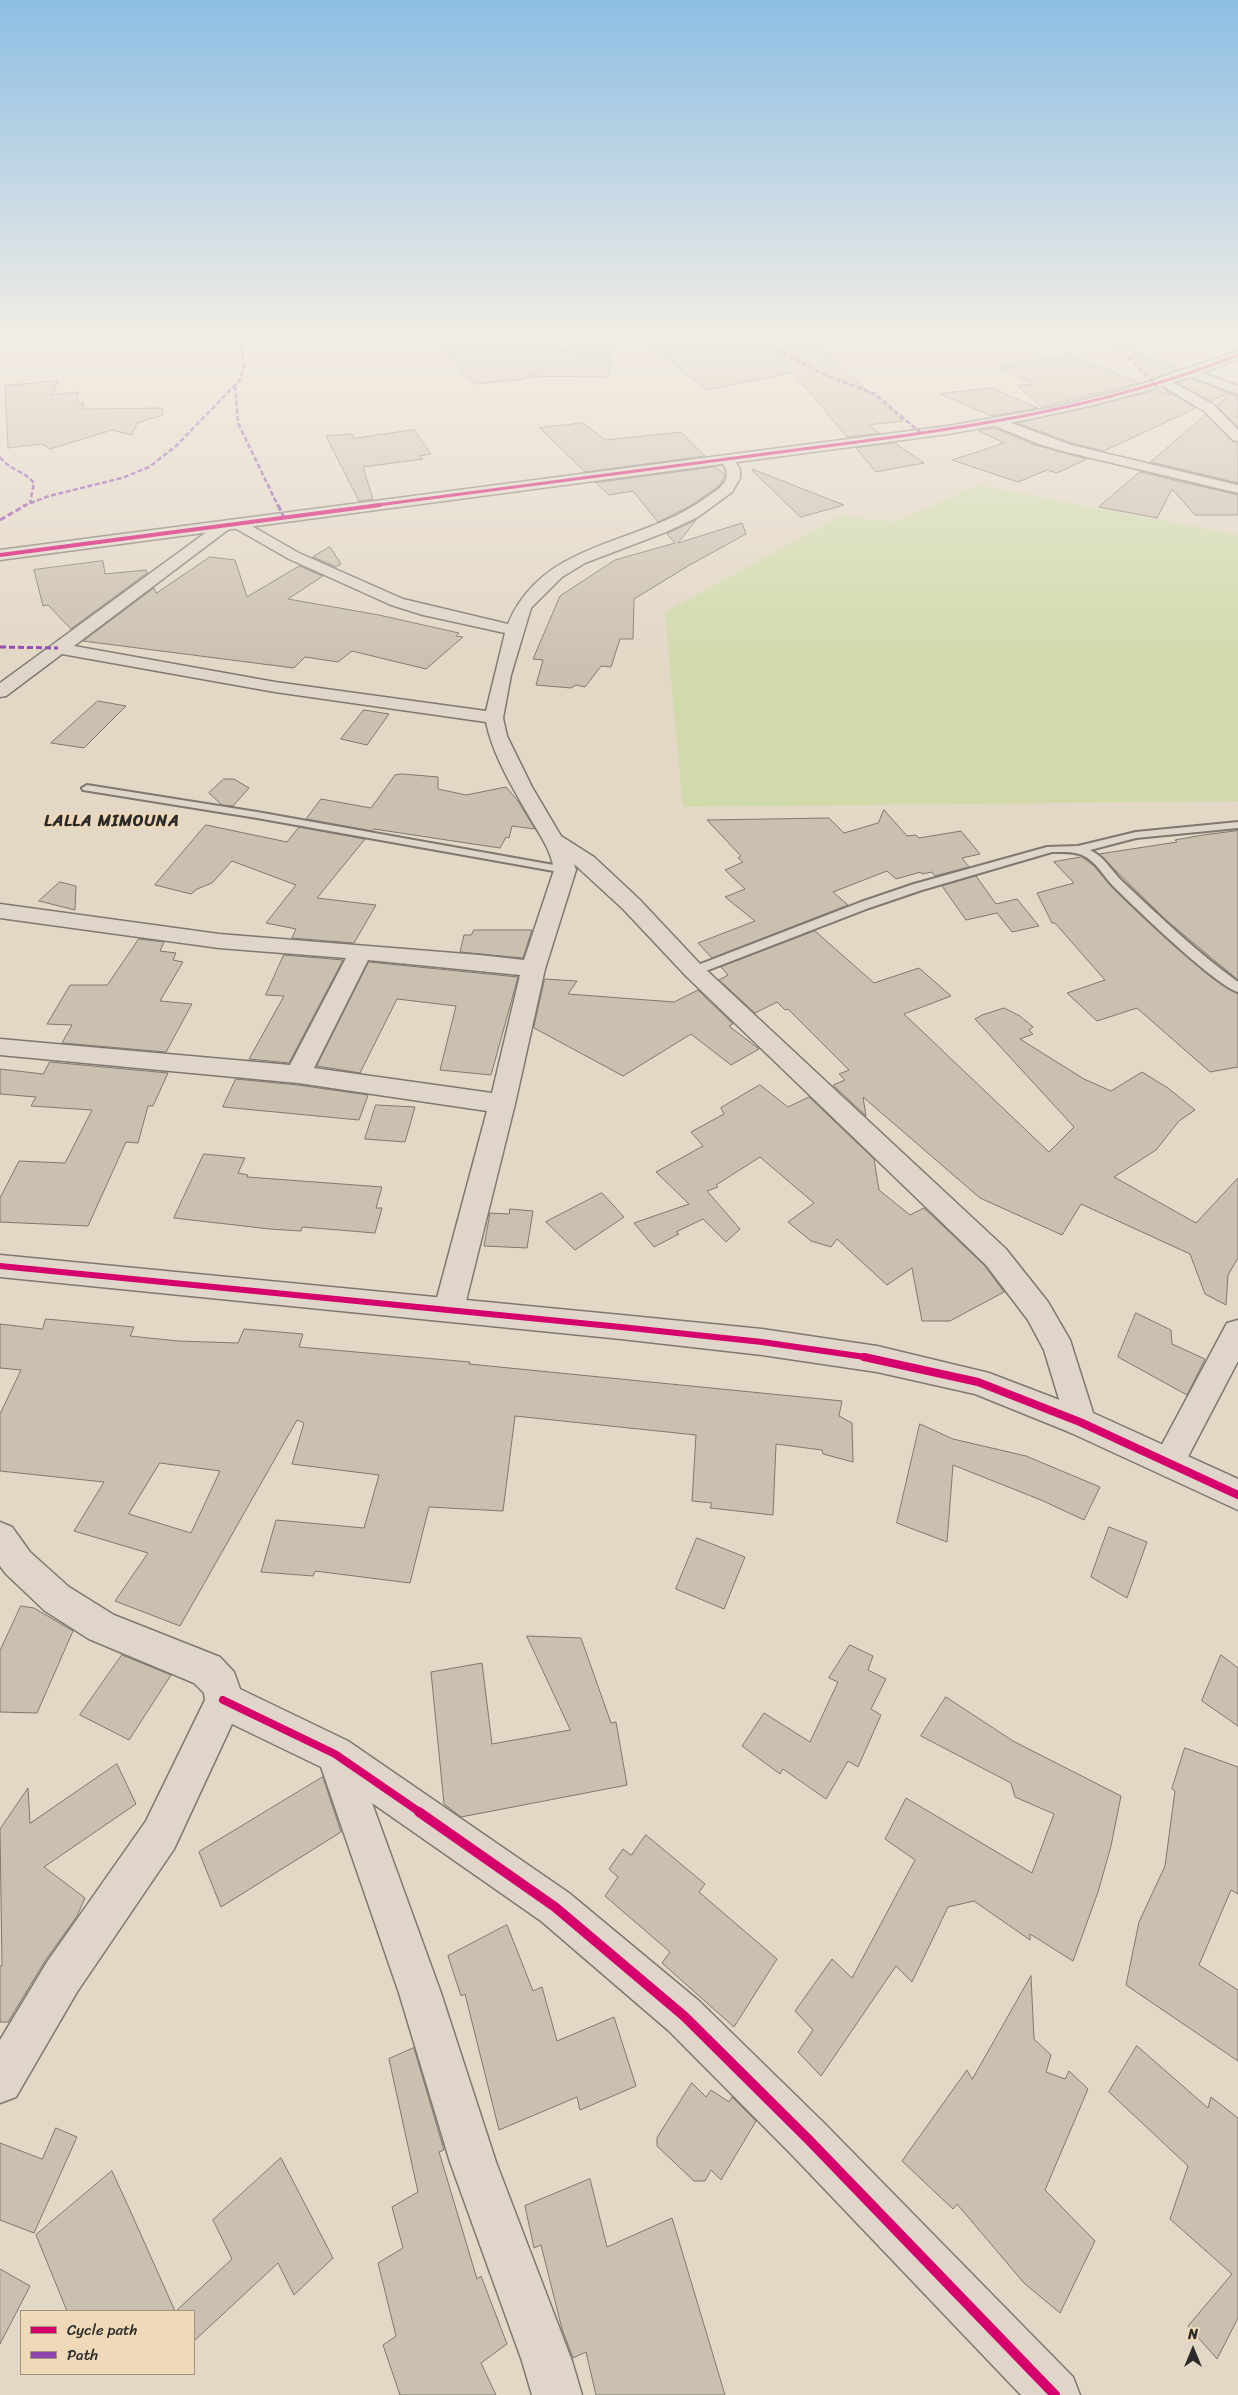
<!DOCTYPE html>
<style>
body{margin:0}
#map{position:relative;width:1238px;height:2395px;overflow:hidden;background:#e3d7c5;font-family:Sriracha,sans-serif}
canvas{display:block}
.legend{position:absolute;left:20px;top:2310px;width:175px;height:65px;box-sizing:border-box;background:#f0d9b8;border:1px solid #a19380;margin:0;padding:6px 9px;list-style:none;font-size:15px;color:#2b2b2b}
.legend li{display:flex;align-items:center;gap:10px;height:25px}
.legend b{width:25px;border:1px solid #a19380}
.north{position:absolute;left:1168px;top:2325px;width:50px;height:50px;-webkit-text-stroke:4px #f0d9b8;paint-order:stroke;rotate:0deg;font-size:14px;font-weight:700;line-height:20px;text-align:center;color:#2b2b2b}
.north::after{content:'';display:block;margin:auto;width:18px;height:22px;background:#2b2b2b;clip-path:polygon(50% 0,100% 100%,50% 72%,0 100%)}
</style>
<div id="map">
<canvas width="1238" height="2395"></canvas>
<ul class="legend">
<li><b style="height:6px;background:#d6006c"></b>Cycle path</li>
<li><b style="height:6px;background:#8e44ad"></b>Path</li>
</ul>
<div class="north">N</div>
</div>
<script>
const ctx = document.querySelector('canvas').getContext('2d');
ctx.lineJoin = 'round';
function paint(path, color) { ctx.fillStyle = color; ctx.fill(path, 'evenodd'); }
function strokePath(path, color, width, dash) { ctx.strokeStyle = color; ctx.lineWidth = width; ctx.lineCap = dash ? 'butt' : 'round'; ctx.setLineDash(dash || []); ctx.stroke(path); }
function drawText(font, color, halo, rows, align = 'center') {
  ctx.font = font + ' Sriracha,sans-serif'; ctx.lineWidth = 4; ctx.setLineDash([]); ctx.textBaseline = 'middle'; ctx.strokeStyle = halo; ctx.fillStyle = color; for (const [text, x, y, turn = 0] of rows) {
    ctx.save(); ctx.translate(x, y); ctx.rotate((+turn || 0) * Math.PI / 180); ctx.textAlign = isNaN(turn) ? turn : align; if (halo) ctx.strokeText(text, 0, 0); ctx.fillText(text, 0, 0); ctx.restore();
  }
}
paint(new Path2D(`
 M978,485L1238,535V801L683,807L665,612L841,516L896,522Z`), '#d0daab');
const building = new Path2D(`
 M705,335H789L833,357L831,359L903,421L868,425L880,433L847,437L793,372L707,390L648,343Z
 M524,340L520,351L612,352L609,377L527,376L525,379L475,384L449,357L455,356L439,342Z
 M1129,350L1179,369L1154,378Z
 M1069,354L1139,383L1041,407L1018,386L1034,384L1000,367Z
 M1190,378L1229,393L1211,401L1178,383Z
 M58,381L52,395L78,392L77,403H84L83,409L162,408L163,415L137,423L132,435L112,430L50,449L42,444L8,448L5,386Z
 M992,388L1038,408L992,416L940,394Z
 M1164,389L1196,408L1104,451L1072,443L1017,423L1095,406L1156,390L1170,395Z
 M1231,394L1238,396V427L1217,406Z
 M1206,415L1232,441L1238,443V483L1151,462Z
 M583,423L605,440L681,432L705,456L585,472L540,428Z
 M994,428L1035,445L1087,459L1057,473L1047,470L1018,482L952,460L1004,443L979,431Z
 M414,430L431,454L419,456L423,459L363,467L373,499L359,501L326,436L352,434L354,438Z
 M895,443L924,463L876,472L856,448Z
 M716,467L725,475L719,486L690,506L658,522L633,491L609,495L596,483Z
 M752,470V469L844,505L801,517Z
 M1140,472L1238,495V515H1195L1172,489L1157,518L1099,507Z
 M696,520L678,543L742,523L746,534L688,566L634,599L633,639H620L611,667L601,666L585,687L576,685L571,688L536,685L543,660L533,659L560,596L615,560L675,543L667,534Z
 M330,547L341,564L336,567L313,557Z
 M210,557L235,560L247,597L299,566L323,576L288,599L379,615L459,633L456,636L463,637L426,669L352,651L338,662L305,657L294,668L83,641L154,588L156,593Z
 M103,561L105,574L146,570L147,573L71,629L48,605L43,606L34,570Z
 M98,701L126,706L84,748L51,743Z
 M364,710L389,714L367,745L341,739Z
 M403,774L438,777V789L466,795L506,787L518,801L535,829L512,826L509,838L506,837L500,848L374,829L372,831L306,819L321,799L371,808L395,775Z
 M224,779H234L249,788L233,806L222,805L209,793Z
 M884,810L907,836L916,835L919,838L961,831L980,854L962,858L969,867L935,876L932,872L922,874L921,872L896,879L887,871L833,892L848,905L712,958L698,943L755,921L725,897L745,889L725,870L743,862L738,858L741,856L707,820L829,818L844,833L878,823Z
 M206,825L287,842L299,827L365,839L317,898L376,905L354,943L292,938L296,929L266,923L296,885L232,861L212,883L197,889L191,894L155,885Z
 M1238,831V980L1166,920L1099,854L1177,842L1175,840L1203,835Z
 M1082,857L1094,866L1111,886L1173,945L1211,977L1238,994V1067L1210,1072L1137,1008L1097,1021L1067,993L1105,980L1055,923H1052L1037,893L1074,883L1054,862Z
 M976,876L996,904L1017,899L1039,926L1012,932L997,913L966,920L942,886Z
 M60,882L76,886L75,910L39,901Z
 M474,930H532L523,958L460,952L464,935H471Z
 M815,931L874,983L919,968L951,996L904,1014L1049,1152L1074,1127L975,1019L982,1015L1004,1008L1020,1016L1033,1027L1029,1030L1033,1034L1020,1039L1084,1079L1111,1091L1142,1072L1168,1088L1195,1110L1179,1121L1156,1150L1114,1177L1196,1223L1238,1178V1258L1228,1275L1226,1305L1205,1294L1190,1254L1081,1204L1062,1235L980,1198L863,1097L866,1116L833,1085L845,1080L839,1074L849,1070L788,1009L785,1010L777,1002L755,1013L719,980L728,975L721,967Z
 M139,939L164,942L160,951L176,953L173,960L183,962L160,1001L192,1004L166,1052L62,1043L72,1025L47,1024L70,985H107Z
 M284,955L343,960L289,1063L249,1059L284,996L266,995Z
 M369,962L518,977L491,1075L440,1070L456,1006L397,999L360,1073L317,1066Z
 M545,979L577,981L568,994L674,1002L698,990L733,1024L729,1026L759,1049L731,1065L691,1034L623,1076L534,1028Z
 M50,1062L168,1073L153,1106H148L138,1143L126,1142L88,1226L0,1222V1198L19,1161L65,1163L92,1110L31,1106L36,1097L0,1094V1069L43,1074Z
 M236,1079L298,1085L368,1095L359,1120L223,1107Z
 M760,1085L788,1107L809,1097L874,1159L879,1190L910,1215L924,1208L985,1266L1004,1292L950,1321H922L912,1268L887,1285L837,1239L831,1247L811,1241L788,1222L814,1203L760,1157L716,1185L718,1187L707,1191L740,1229L726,1242L703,1219L676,1232L679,1234L654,1247L634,1223L689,1204L656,1172L703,1146L691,1132L724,1114L721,1108Z
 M376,1105L415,1107L405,1142L365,1139Z
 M204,1154L245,1158L238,1173L248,1175L247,1177L382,1187L376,1208H382L375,1233L302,1227L301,1231L270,1229L174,1218Z
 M602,1193L624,1217L575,1250L546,1222Z
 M510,1209L533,1211L527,1248L484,1246L490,1213L509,1214Z
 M1136,1313L1171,1330L1172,1344L1205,1359L1187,1395L1118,1357Z
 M46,1319L134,1327L130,1336L178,1341L238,1343L244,1329L303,1334L299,1347L470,1362L469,1364L842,1401L839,1416L852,1423L853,1462L823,1454L822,1450L776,1444L773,1515L710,1508L712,1503L692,1501L696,1435L515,1416L503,1511L429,1507L410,1583L315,1571L313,1576L261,1572L276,1520L364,1528L379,1475L292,1464L304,1423L297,1420L180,1626L115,1601L148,1553L74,1531L104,1482L0,1471V1414L21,1370L0,1368V1324L42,1329ZM160,1463L220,1471L191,1533L129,1514Z
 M920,1424L953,1439L1026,1456L1100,1487L1084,1520L1041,1500L953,1465L947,1542L897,1523Z
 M1109,1527L1147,1542L1127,1598L1091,1577Z
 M697,1538L745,1557L724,1609L676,1589Z
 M21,1606L34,1608L73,1631L37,1713L0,1712V1651Z
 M527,1636L581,1638L611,1723L616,1722L627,1785L461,1817L444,1804L431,1672L482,1663L492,1744L570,1730Z
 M850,1645L873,1656L868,1670L886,1679L871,1709L881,1715L858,1767L848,1761L826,1799L783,1769L780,1774L742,1746L764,1713L810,1742L838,1682L829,1678Z
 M122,1655L171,1675L129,1740L80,1715Z
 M1221,1655L1238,1668V1726L1202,1701Z
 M946,1697L1013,1741L1121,1796L1111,1846L1098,1892L1073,1961L1030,1934V1940L974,1901L948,1907L912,1982L896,1966L821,2076L798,2052L813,2030L795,2011L832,1959L852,1978L915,1860L885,1839L906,1798L1032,1873L1054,1814L1015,1797L1011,1783L921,1736Z
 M1185,1748L1238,1767V1894L1231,1890L1199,1965L1238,1990V2061L1126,1985L1139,1922L1165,1866L1175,1791L1172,1789Z
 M117,1764L136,1804L44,1867L85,1898L77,1916L45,1961L8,2022H0V1966H2L0,1829L28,1788L30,1823Z
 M323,1777L341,1832L221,1907L199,1852Z
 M646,1835L705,1884L699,1892L777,1959L734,2027L662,1963L670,1952L605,1896L618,1877L609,1869L623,1849L631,1855Z
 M507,1925L533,1991L542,1987L557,2041L614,2017L636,2086L580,2110L577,2097L499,2130L465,1994L461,1996L448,1956Z
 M1031,1976L1034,2039L1051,2055L1046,2072L1065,2079L1069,2071L1088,2089L1045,2190L1095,2241L1060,2313L1024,2283L957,2204L953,2209L902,2161L967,2070L972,2079Z
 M1137,2046L1208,2108L1211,2097L1238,2118V2318L1217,2359L1188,2326L1232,2274L1170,2219L1188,2166L1109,2092Z
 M414,2048L444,2150L439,2152L477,2279L481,2276L507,2344L481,2363L496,2395H400L383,2345L396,2336L378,2263L403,2248L392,2207L418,2192L389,2059Z
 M692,2083L706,2097L711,2090L729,2102L732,2097L756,2121L721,2180L711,2170L705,2181H694L657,2146V2138Z
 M56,2128L77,2137L34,2233L0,2220V2143L42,2159Z
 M281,2158L333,2258L294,2295L278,2263L194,2341V2311H176L232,2259L213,2220Z
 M112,2171L129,2208L175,2311H67L36,2235Z
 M590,2179L607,2247L672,2218L725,2395H596L586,2352L573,2358L562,2329L541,2245L534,2248L525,2206Z
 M0,2269L30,2286L0,2344Z`);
paint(building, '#cbc0af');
strokePath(building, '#7e7870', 1);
const lane = new Path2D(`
 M87,785L257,812L565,867L571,870L565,873L257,818L83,790L82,788Z
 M1238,822V828L1136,838L1090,850C1105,857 1112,872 1123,882C1160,917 1197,952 1238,982V992C1216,986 1132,905 1112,885C1102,874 1096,861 1082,855C1073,851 1061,852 1052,852L922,890L869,908L698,974L694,975L688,971L690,968L861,902L914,884L1047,847L1078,846L1136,832Z`);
const street = new Path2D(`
 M1193,369L1238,386V394L1189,376L1187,373L1189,370Z
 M1165,378L1214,405L1238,430V441L1233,440L1204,411L1161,385L1159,382L1161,379Z
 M998,418L1071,445L1238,485V493L1062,451L1036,443L993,425L991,422L993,419Z
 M728,457L733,458L740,469V478L732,492L698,517L666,532L585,563L562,577L531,608L511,675L503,718L507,736L532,787L561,836L594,857L639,899L702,966L1006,1249L1048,1302L1070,1340L1096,1422L1091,1432L1080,1436L1069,1432L1044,1350L1028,1320L986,1265L686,976L623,909L574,864L576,870L545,969L515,1104L464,1309L459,1317L449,1321L439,1317L434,1309L487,1111L298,1083L0,1055V1039L290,1065L346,958L219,948L0,918V904L219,934L479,955L524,960L554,870C551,850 540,835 530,818C513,788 493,756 486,722L275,692L62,654L6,696L0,697V683L219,523L224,522L231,526L229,529L74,646L275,682L486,711L505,633L423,615L391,605L289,559L233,527L231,524L233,521H243L299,553L403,599L508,624C520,594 545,570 574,557C618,535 666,527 707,497C714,492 723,487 726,479C728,472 725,467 721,461ZM368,960L520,975L492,1093L314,1068Z
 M1238,1320V1361L1180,1472L1169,1476L1158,1472L1153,1462L1158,1452L1227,1323Z
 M0,1522L12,1527L30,1552L69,1587L114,1615L220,1657L234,1672L240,1689L348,1741L569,1893L699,2001L824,2123L1073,2377L1080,2395H1021L792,2155L669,2031L541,1921L372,1803L441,1993L496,2162L572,2361L582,2395H532L522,2361L450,2162L399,1993L321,1767L232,1724L174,1849L77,1992L16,2097L0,2103V2040L47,1962L146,1821L205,1700L204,1693L194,1683L89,1639L45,1611L6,1574L0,1566Z`);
const secondary = new Path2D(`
 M1238,351V359C1144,397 1047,417 948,434L0,560V550L948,426L1059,406L1127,389Z
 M0,1255L621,1315L762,1329L877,1346L989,1373L1091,1412L1238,1479V1510L1069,1432L975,1394L877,1372L762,1355L621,1339L0,1277Z`);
strokePath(lane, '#7e7870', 4);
strokePath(street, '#7e7870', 3);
strokePath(secondary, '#7e7870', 3);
paint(lane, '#dfd6c9');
paint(street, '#dfd6c9');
paint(secondary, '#dfd6c9');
strokePath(new Path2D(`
 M749,335L825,375L875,394L922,434
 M1108,335L1157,386
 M235,386L238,423L278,506
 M0,457C9,470 25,471 34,483L30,503
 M23,506L49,496L122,478L149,467L176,446L240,380L244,367L241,345L252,340L280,335`), '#8e44ad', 2.5, [5, 2.5]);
strokePath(new Path2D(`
 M278,505L284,518
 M0,520L26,505
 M0,647L58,648`), '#8e44ad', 3, [6, 3]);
strokePath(new Path2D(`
 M370,506C510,488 649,469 788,451C941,431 1094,413 1238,355`), '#d6006c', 3);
strokePath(new Path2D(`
 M0,555L380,505`), '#d6006c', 4);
strokePath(new Path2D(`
 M0,1266L621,1327L762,1342L872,1358`), '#d6006c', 6);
strokePath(new Path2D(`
 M864,1357L978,1382L1080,1422L1238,1495
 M223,1700L335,1754L421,1813`), '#d6006c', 8);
strokePath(new Path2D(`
 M419,1812L555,1907L684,2016L808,2139L1055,2395`), '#d6006c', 10);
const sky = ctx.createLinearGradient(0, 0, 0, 671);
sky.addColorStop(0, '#8dbee4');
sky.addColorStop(0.5, '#f2ede5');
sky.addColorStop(1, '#f2ede500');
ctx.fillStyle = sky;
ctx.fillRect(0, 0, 1238, 671);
ctx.letterSpacing = '1px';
drawText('bold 16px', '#2b2b2b', '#f0d9b8', [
 ["LALLA MIMOUNA",112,822]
]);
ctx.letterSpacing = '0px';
</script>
